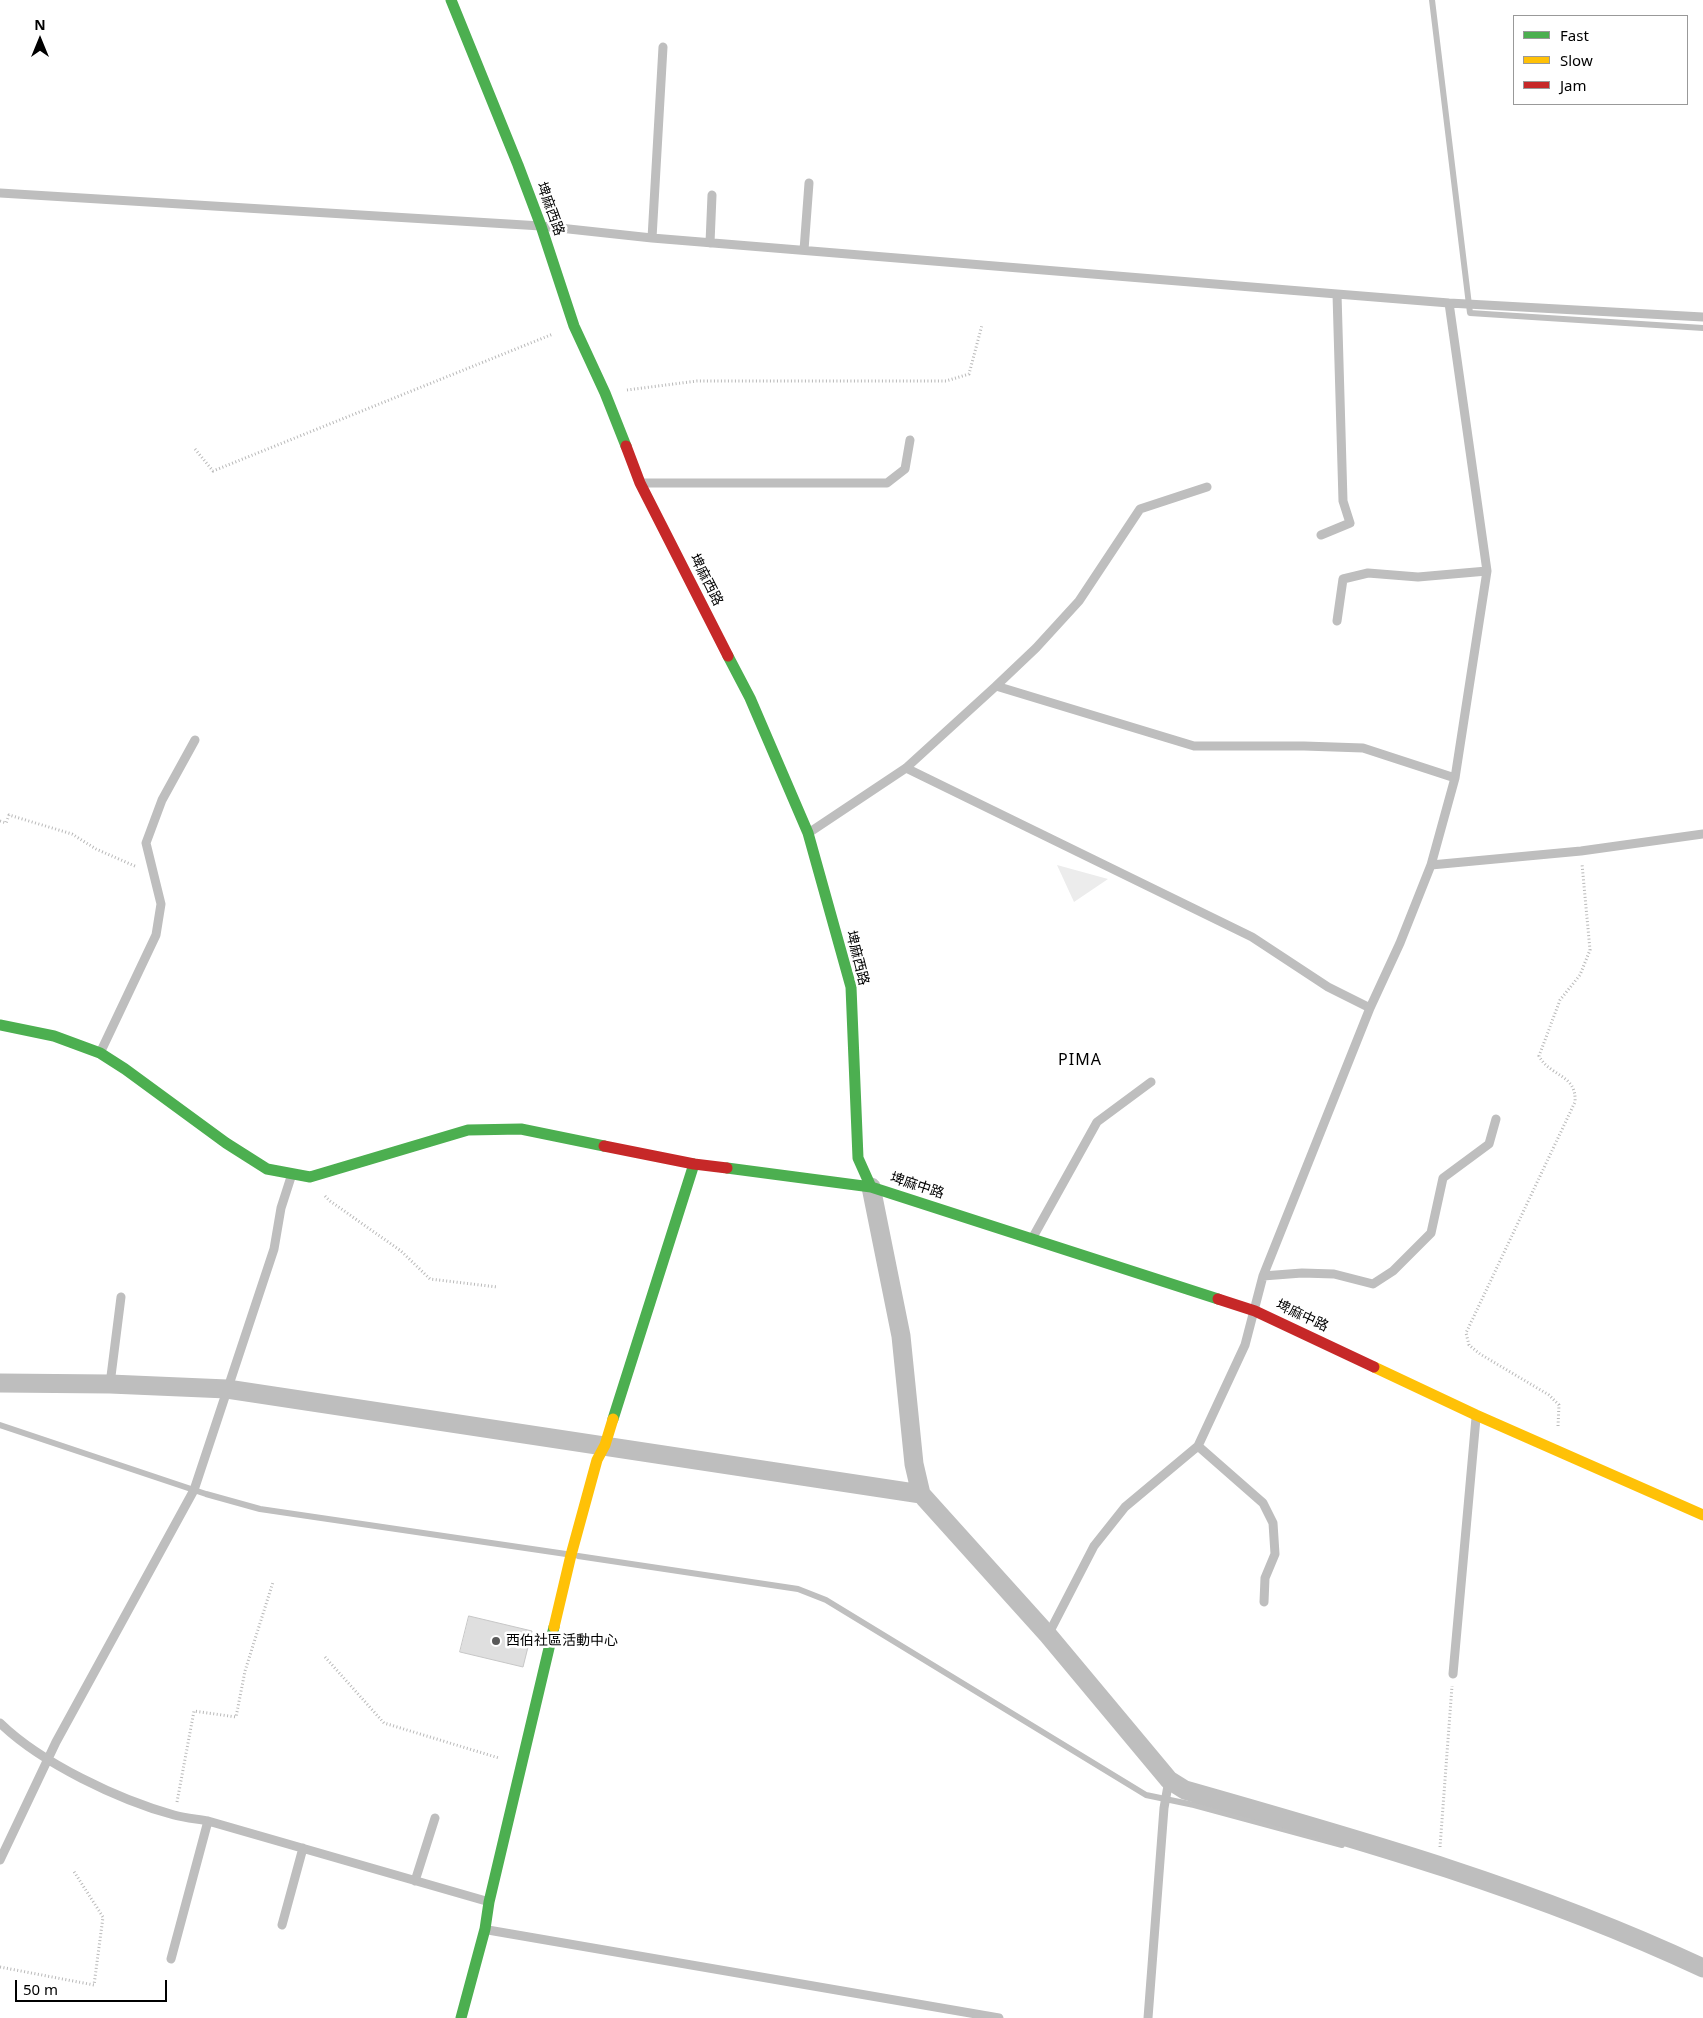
<!DOCTYPE html>
<meta charset="utf-8">
<style>
body{margin:0}
#map{position:relative;width:1703px;height:2018px;overflow:hidden;background:#fff;font-family:"Noto Sans",sans-serif}
canvas{display:block}
.legend{position:absolute;left:1513px;top:15px;width:175px;height:90px;box-sizing:border-box;background:#fff;border:1px solid #999;margin:0;padding:6px 9px;list-style:none;font-size:15px;color:#000}
.legend li{display:flex;align-items:center;gap:10px;height:25px}
.legend b{width:25px;border:1px solid #999}
.north{position:absolute;left:15px;top:15px;width:50px;height:50px;-webkit-text-stroke:4px #fff;paint-order:stroke;rotate:0deg;font-size:14px;font-weight:700;line-height:20px;text-align:center;color:#000}
.north::after{content:'';display:block;margin:auto;width:18px;height:22px;background:#000;clip-path:polygon(50% 0,100% 100%,50% 72%,0 100%)}
.scale{position:absolute;left:15px;top:1980px;width:152px;height:22px;box-sizing:border-box;border:2px solid #000;border-top:0;padding-left:6px;font-size:15px;line-height:18px;white-space:nowrap;color:#000;-webkit-text-stroke:4px #fff;paint-order:stroke}
</style>
<div id="map">
<canvas width="1703" height="2018"></canvas>
<ul class="legend">
<li><b style="height:6px;background:#4caf50"></b>Fast</li>
<li><b style="height:6px;background:#ffc107"></b>Slow</li>
<li><b style="height:6px;background:#c62828"></b>Jam</li>
</ul>
<div class="north">N</div>
<div class="scale">50 m</div>
</div>
<script>
const ctx = document.querySelector('canvas').getContext('2d');
ctx.lineJoin = 'round';
function paint(path, color) { ctx.fillStyle = color; ctx.fill(path, 'evenodd'); }
function strokePath(path, color, width, dash) { ctx.strokeStyle = color; ctx.lineWidth = width; ctx.lineCap = dash ? 'butt' : 'round'; ctx.setLineDash(dash || []); ctx.stroke(path); }
function drawText(font, color, halo, rows, align = 'center') {
  ctx.font = font + ' "Noto Sans","Noto Sans TC",sans-serif'; ctx.lineWidth = 5; ctx.setLineDash([]); ctx.textBaseline = 'middle'; ctx.strokeStyle = halo; ctx.fillStyle = color; for (const [text, x, y, turn = 0] of rows) {
    ctx.save(); ctx.translate(x, y); ctx.rotate((+turn || 0) * Math.PI / 180); ctx.textAlign = isNaN(turn) ? turn : align; if (halo) ctx.strokeText(text, 0, 0); ctx.fillText(text, 0, 0); ctx.restore();
  }
}
paint(new Path2D(`
 M1057,865L1108,879L1074,902Z`), '#ececec');
strokePath(new Path2D(`
 M1432,0L1470,313L1703,328
 M0,1425L206,1494L260,1509L566,1554
 M578,1556L798,1589L826,1600L1146,1795L1194,1805L1342,1845`), '#bfbfbf', 6);
const building = new Path2D(`
 M469,1616L532,1631L523,1667L460,1652Z`);
paint(building, '#dfdfdf');
strokePath(building, '#c7c7c7', 1);
strokePath(new Path2D(`
 M627,390L697,381H946L969,374L982,325
 M195,449L213,471L553,334
 M0,821L6,823L9,815L72,834L96,849L137,867
 M325,1196L330,1201L401,1251L430,1279L497,1287
 M1558,1426L1559,1405L1549,1395L1480,1354L1469,1345L1466,1333L1575,1102C1577,1074 1550,1077 1539,1056L1560,1000L1580,975L1590,950L1582,864
 M325,1657L384,1723L499,1758
 M177,1802L194,1711L236,1717L245,1671L273,1582
 M1440,1847L1452,1686
 M0,1967L94,1985L103,1917L73,1870`), '#b9b9b9', 3, [1, 2.5]);
strokePath(new Path2D(`
 M0,193L541,226L652,238L1337,294L1449,303L1703,317
 M652,238L663,47
 M710,243L712,195
 M804,250L809,183
 M643,483H887L905,469L910,440
 M1321,535L1350,523L1343,501L1337,294
 M1337,621L1343,579L1368,573L1418,577L1487,571
 M996,686L1036,648L1079,601L1140,509L1207,487
 M906,768L1252,937L1328,987L1370,1008
 M810,832L906,768L996,686L1194,746H1304L1363,748L1455,778
 M1431,865L1581,851L1703,834
 M101,1051L156,935L161,904L146,843L162,800L195,740
 M1033,1237L1097,1122L1151,1082
 M1263,1276L1302,1273L1334,1274L1373,1284L1393,1271L1431,1233L1443,1178L1489,1144L1496,1119
 M110,1384L121,1297
 M1198,1446L1263,1503L1273,1523L1275,1554L1265,1578L1264,1602
 M1048,1635L1094,1546L1125,1507L1198,1446L1245,1345L1263,1276L1370,1008L1400,943L1431,865L1455,778L1487,571L1449,303
 M1453,1674L1476,1418
 M0,1723C41,1763 119,1800 174,1815C185,1818 197,1819 208,1821L486,1901
 M0,1860L56,1742L194,1490L274,1249L281,1208L291,1177
 M415,1881L435,1818
 M282,1925L303,1848
 M488,1930L999,2018
 M171,1959L208,1821
 M1148,2018L1164,1808L1169,1780`), '#bebebe', 9);
strokePath(new Path2D(`
 M871,1187L901,1336L914,1464L921,1494L1048,1635L1169,1780L1185,1790C1361,1840 1537,1890 1703,1968
 M0,1383L110,1384L227,1389L921,1494`), '#bebebe', 19);
strokePath(new Path2D(`
 M451,0L518,165L541,226L574,326L605,393L626,446
 M728,656L750,698L808,833L851,987L858,1158L871,1187
 M0,1025L54,1036L100,1053L125,1069L226,1143L267,1169L310,1177L468,1130L521,1129L604,1146
 M727,1168L871,1187L1218,1299
 M613,1419L694,1164
 M461,2018L485,1929L489,1902L554,1627`), '#4caf50', 11);
strokePath(new Path2D(`
 M1374,1367L1476,1415L1703,1515
 M554,1627L571,1555L597,1460L605,1445L613,1419`), '#ffc107', 11);
strokePath(new Path2D(`
 M626,446L640,483L728,656
 M604,1146L694,1164L727,1168
 M1218,1299L1255,1311L1374,1367`), '#c62828', 11);
for (const [x, y, r, color] of [
 [496,1641,5,"#595959"]
]) { const dot = new Path2D(); dot.arc(x, y, r, 0, 2 * Math.PI); ctx.fillStyle = color; ctx.fill(dot); strokePath(dot, '#fff', 2); }
drawText('14px', '#000', '#fff', [
 ["埤麻西路",550,209,70],
 ["埤麻西路",706,580,63],
 ["埤麻西路",857,958,76],
 ["埤麻中路",917,1186,18],
 ["埤麻中路",1302,1316,25]
]);
drawText('14px', '#000', '#fff', [
 ["西伯社區活動中心",506,1641]
], 'left');
ctx.letterSpacing = '1px';
drawText('16px', '#000', '#fff', [
 ["PIMA",1080,1060]
]);
ctx.letterSpacing = '0px';
</script>
